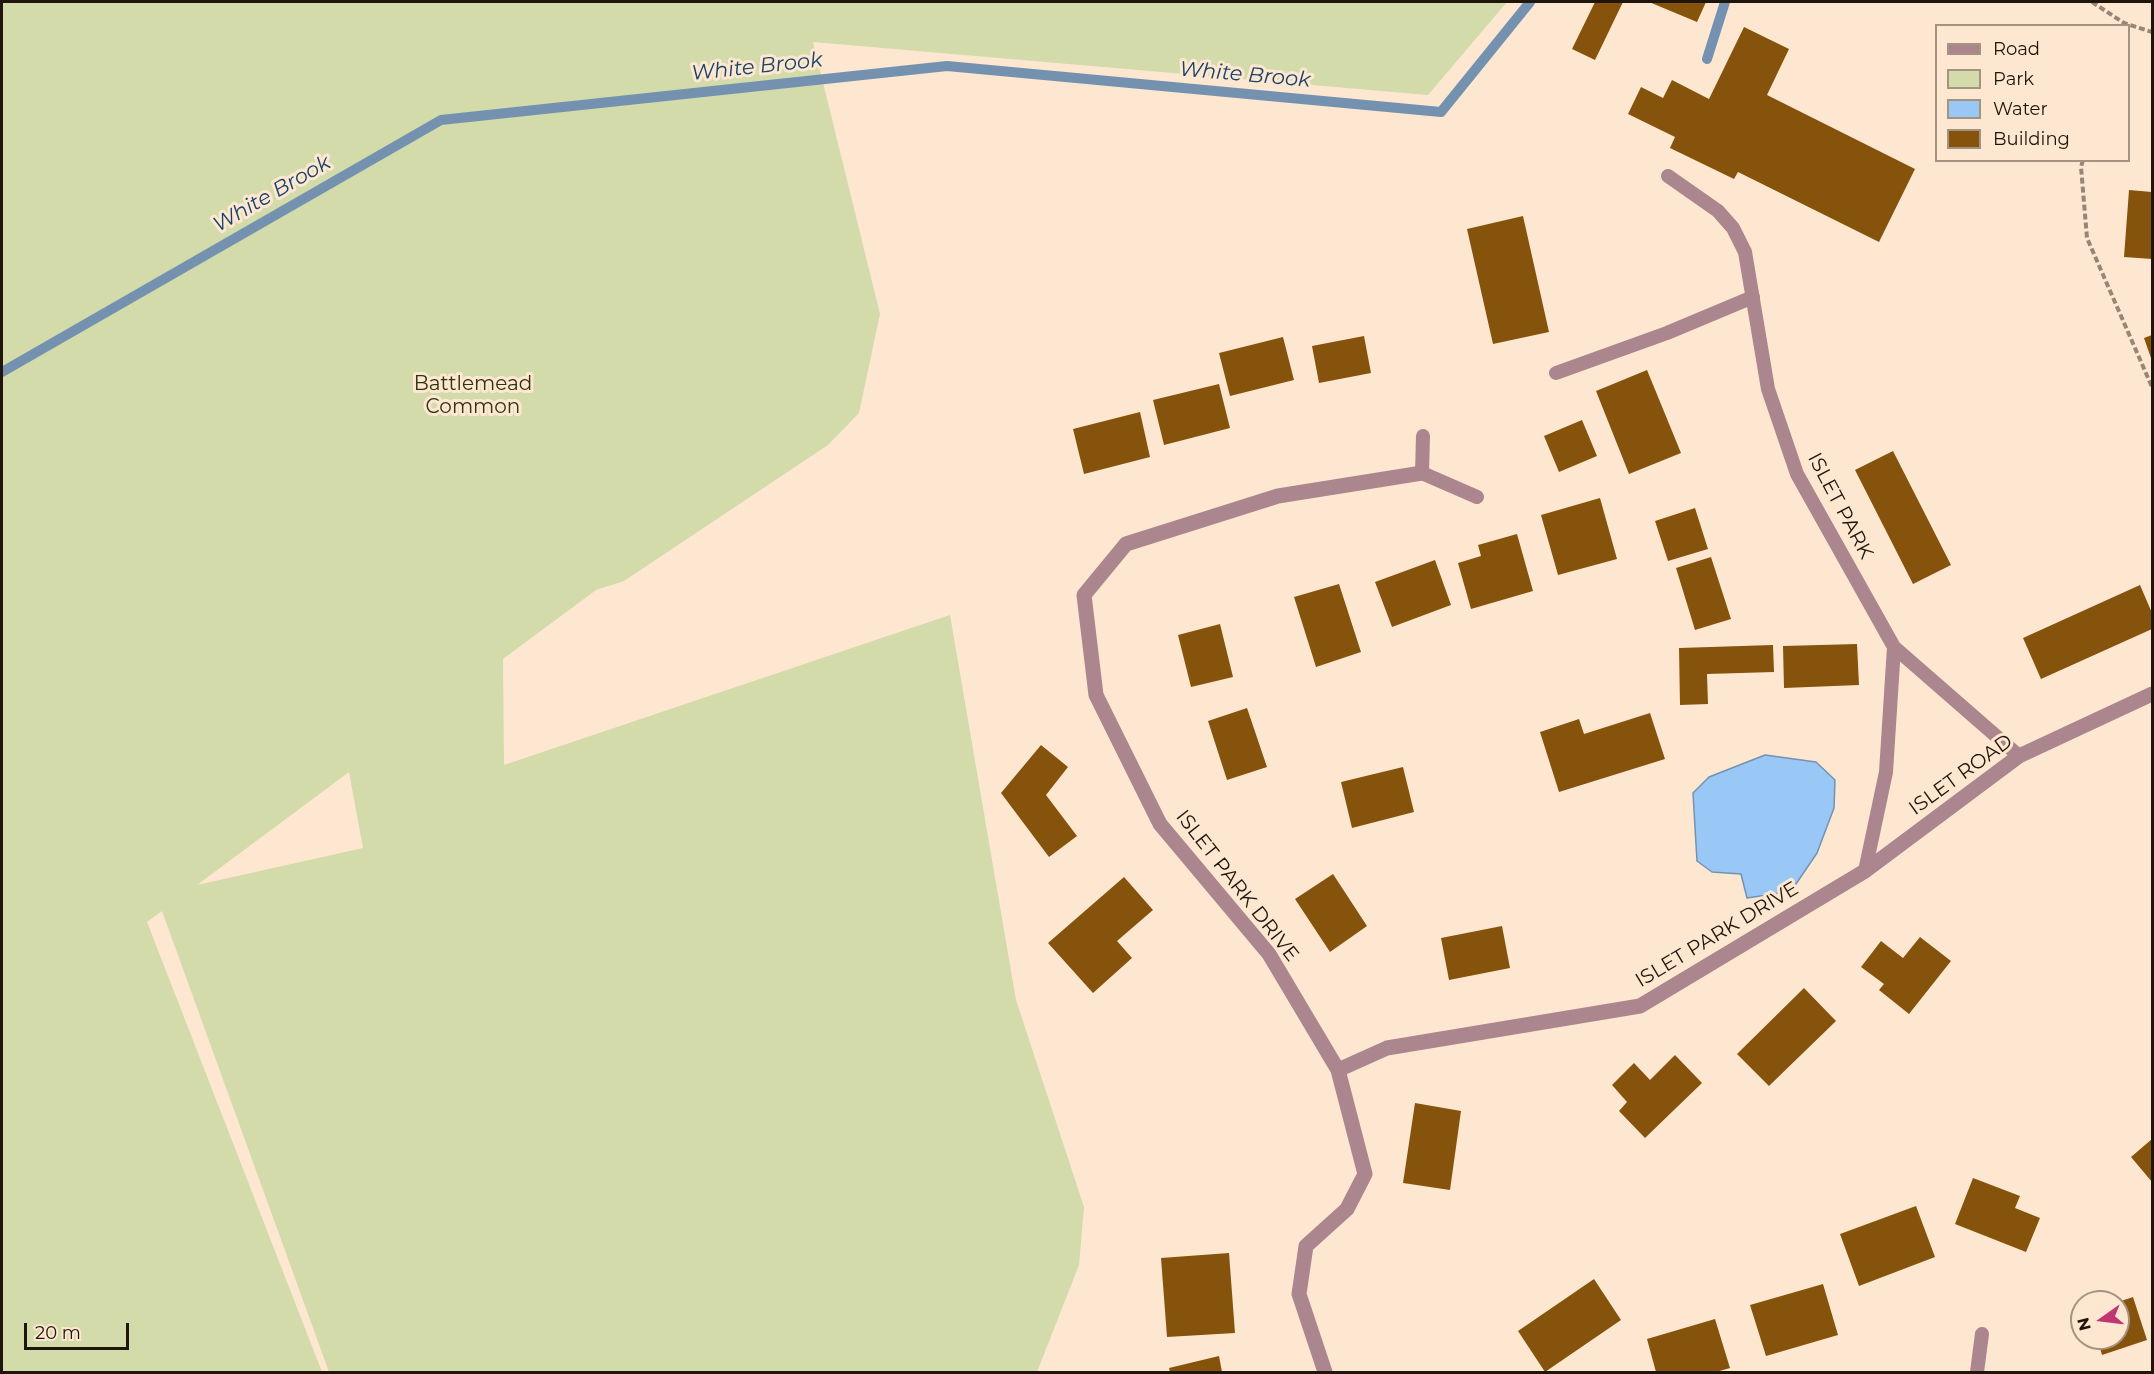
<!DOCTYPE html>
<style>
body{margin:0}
#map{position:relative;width:2154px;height:1374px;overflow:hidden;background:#fee7d0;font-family:Montserrat,sans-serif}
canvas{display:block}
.frame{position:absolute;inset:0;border:3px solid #1f150b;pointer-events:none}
.legend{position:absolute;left:1935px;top:24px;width:195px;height:138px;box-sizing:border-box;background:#fee7d0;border:2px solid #a59381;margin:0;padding:8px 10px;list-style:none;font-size:18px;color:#1f150b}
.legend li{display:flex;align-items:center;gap:12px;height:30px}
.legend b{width:30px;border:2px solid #a59381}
.north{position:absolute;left:2070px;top:1290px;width:60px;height:60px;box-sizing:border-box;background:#fee7d0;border:2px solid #a59381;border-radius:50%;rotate:256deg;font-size:16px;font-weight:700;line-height:24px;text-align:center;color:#1f150b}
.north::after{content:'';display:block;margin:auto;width:21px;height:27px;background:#bf3670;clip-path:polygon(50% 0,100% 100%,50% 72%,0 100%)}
.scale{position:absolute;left:24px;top:1323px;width:105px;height:27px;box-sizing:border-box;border:3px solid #1f150b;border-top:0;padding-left:8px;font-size:18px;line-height:21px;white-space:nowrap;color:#1f150b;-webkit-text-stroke:4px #fee7d0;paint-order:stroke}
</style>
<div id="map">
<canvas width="2154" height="1374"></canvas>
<div class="frame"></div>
<ul class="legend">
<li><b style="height:8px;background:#ab868e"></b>Road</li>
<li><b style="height:16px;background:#d2dba9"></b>Park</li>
<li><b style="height:16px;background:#99c8f6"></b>Water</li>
<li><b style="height:16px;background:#86530c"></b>Building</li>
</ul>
<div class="north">N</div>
<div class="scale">20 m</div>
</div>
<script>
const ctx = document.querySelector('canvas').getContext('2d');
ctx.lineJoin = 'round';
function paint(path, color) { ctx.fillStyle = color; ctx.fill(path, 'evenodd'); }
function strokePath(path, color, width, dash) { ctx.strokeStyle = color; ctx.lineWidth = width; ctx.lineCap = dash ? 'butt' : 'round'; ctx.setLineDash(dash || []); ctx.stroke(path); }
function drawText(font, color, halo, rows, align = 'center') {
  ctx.font = font + ' Montserrat,sans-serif'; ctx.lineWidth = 6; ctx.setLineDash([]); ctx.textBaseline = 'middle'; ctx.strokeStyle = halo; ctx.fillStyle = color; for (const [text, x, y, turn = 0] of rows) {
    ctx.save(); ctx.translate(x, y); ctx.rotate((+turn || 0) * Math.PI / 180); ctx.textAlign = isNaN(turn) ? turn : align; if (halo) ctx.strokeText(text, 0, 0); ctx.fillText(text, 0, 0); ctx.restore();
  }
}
paint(new Path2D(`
 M2,2H1507L1428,95L813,42L880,314L859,413L828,445L624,581L596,590L503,659L504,765L950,615L1016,1000L1084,1207L1079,1265L1037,1372H329L162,911L147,922L322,1372H2ZM349,772L363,848L197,885Z`), '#d2dba9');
const water = new Path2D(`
 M1765,755L1816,762L1835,780L1834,808L1817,853L1796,884L1781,893L1747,898L1741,874L1712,872L1697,861L1693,793L1709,777Z`);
paint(water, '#99c8f6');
strokePath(water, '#7492b0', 1.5);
strokePath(new Path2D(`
 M1707,59L1725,2
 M2,372L441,120L947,66L1441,112L1530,2`), '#7492b0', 10);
paint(new Path2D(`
 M1595,2H1623L1595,60L1572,49Z
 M1649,2H1706L1697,22Z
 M1744,27L1789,49L1767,95L1915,169L1879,242L1738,172L1734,179L1670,148L1675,137L1628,114L1641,87L1663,98L1672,80L1709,99Z
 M2129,190L2152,192V259L2124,257Z
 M1523,216L1549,332L1493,344L1467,229Z
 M2152,335V361L2144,338Z
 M1364,336L1371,373L1319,383L1312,346Z
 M1283,337L1294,380L1230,396L1219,353Z
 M1647,370L1681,453L1629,474L1596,391Z
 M1219,384L1230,428L1164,445L1153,400Z
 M1140,412L1150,457L1084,474L1073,429Z
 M1582,420L1597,456L1559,472L1544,436Z
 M1893,451L1951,565L1913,584L1855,470Z
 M1600,498L1617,559L1558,575L1541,515Z
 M1695,508L1708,549L1668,561L1655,521Z
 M1517,534L1533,591L1471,609L1458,563L1481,556L1478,545Z
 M1711,557L1731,619L1695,630L1676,568Z
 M1435,560L1451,605L1392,627L1375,582Z
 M1339,584L1361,652L1316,667L1294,597Z
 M2140,585L2152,613V629L2041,679L2023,638Z
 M1220,624L1233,677L1191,687L1178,635Z
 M1857,644L1859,685L1784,688L1783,646Z
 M1773,645L1774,672L1707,674L1708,704L1680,705L1679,648Z
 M1247,708L1267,767L1227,780L1208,721Z
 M1650,713L1665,759L1559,792L1540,732L1579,719L1584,734Z
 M1041,745L1068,767L1046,795L1077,836L1049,857L1001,793Z
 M1403,767L1414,812L1352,828L1341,782Z
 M1333,874L1367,926L1330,952L1295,899Z
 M1124,877L1153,910L1117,941L1132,958L1093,993L1048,943Z
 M1502,926L1510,968L1449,980L1441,938Z
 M1920,937L1951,961L1909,1014L1879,990L1884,984L1861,967L1881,941L1903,958Z
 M1804,988L1836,1021L1769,1086L1737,1054Z
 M1675,1055L1702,1083L1645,1138L1619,1111L1627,1102L1612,1085L1634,1063L1650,1080Z
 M1415,1103L1461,1111L1450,1190L1403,1183Z
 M2152,1139V1182L2131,1157Z
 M1973,1178L2020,1196L2015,1208L2040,1218L2026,1252L1955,1224Z
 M1916,1206L1935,1257L1859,1286L1840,1234Z
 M1229,1253L1235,1333L1167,1337L1161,1258Z
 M1594,1279L1621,1320L1545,1372L1518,1331Z
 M1823,1284L1838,1335L1766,1356L1750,1305Z
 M2133,1297L2147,1340L2102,1355L2097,1338H2118V1302Z
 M1715,1319L1730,1368L1716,1372H1656L1647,1339Z
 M1219,1356L1222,1372H1170L1169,1368Z`), '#86530c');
strokePath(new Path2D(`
 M2092,2L2124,23L2152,32
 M2083,160L2081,167L2087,238L2152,387`), '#978675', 4, [6, 3]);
strokePath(new Path2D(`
 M1668,176L1718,211L1733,228L1745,252L1768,389L1797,474L1894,647L2019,756
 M1556,373L1667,333L1753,297
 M1423,436L1422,473L1477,497
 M1865,871L1886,772L1894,647
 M1977,1372L1982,1334`), '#ab868e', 14);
strokePath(new Path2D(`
 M1422,473L1278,496L1126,544L1084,595L1096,695L1160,824L1269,954L1338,1070L1387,1048L1640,1006L1865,871L2019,756L2152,694
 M1325,1372L1299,1294L1306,1246L1347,1209L1365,1174L1338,1070`), '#ab868e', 15);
drawText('20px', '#2e3311', '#fee7d0', [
 ["Battlemead",473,384],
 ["Common",473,407]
]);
drawText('20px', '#1f150b', '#fee7d0', [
 ["ISLET PARK",1840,506,62],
 ["ISLET ROAD",1961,775,-36],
 ["ISLET PARK DRIVE",1237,886,52],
 ["ISLET PARK DRIVE",1717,935,-31]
]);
drawText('italic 21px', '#184369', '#fee7d0', [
 ["White Brook",757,67,-6],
 ["White Brook",1245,75,5],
 ["White Brook",272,194,-30]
]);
</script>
